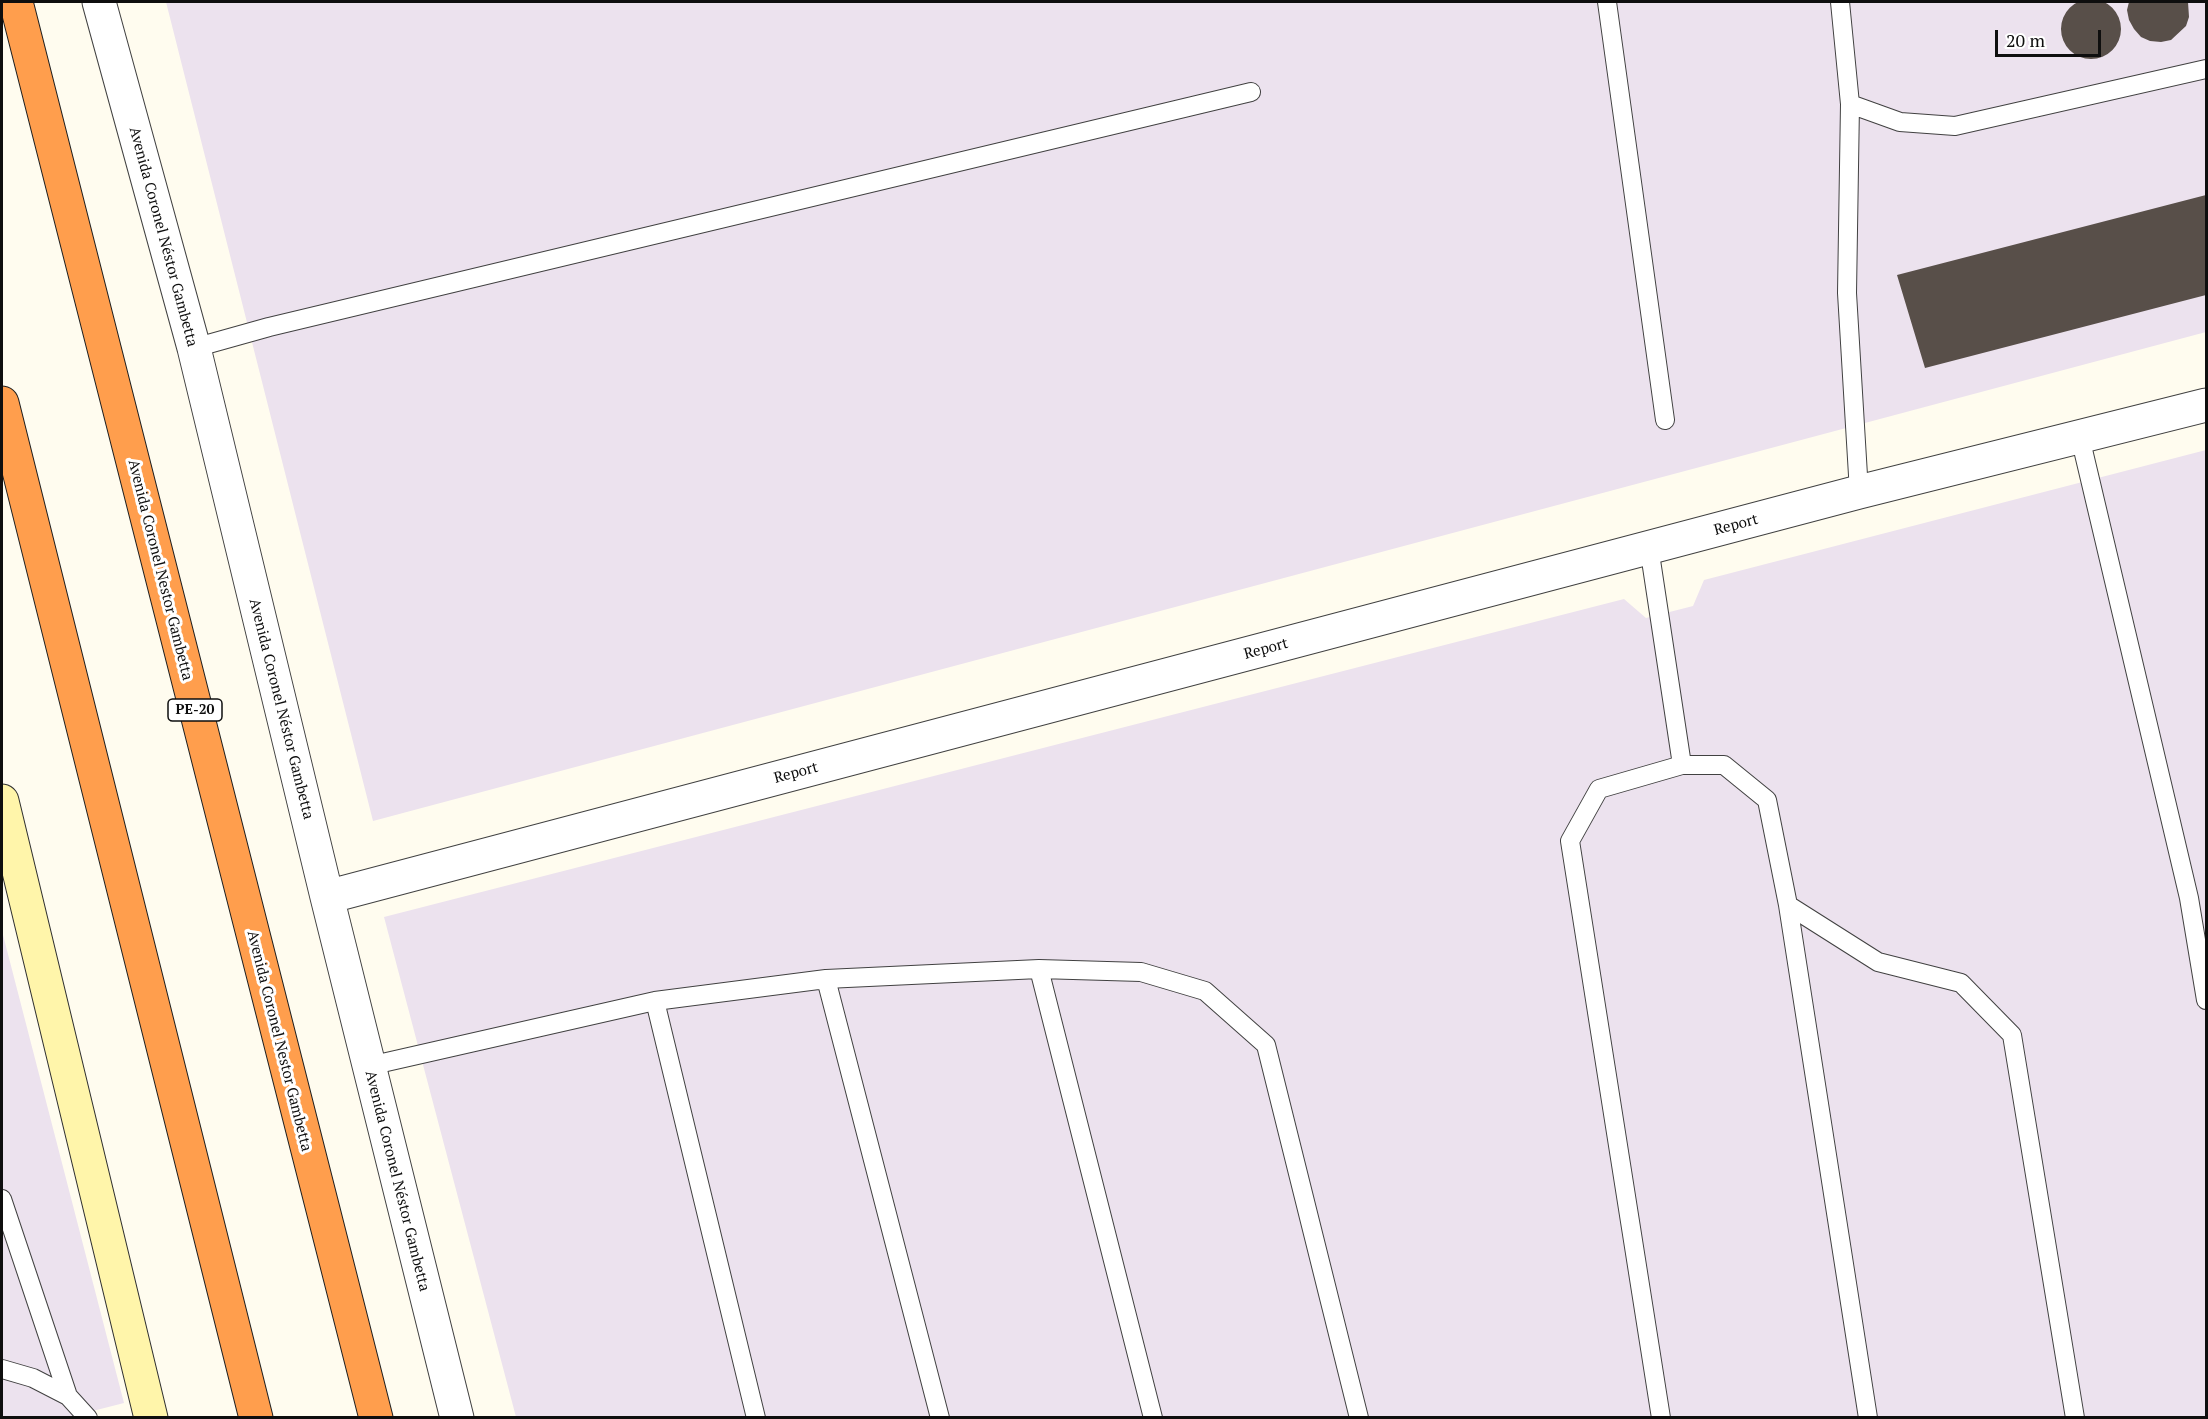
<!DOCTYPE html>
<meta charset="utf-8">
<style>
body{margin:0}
#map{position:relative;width:2208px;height:1419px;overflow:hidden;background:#fffcef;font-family:"PT Serif",serif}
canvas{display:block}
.frame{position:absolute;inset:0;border:3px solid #0e0e0e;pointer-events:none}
.scale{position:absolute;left:1995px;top:30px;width:106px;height:27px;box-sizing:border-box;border:3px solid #0e0e0e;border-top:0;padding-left:8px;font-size:18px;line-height:21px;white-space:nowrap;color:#0e0e0e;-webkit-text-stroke:4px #fff;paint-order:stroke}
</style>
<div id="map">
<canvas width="2208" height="1419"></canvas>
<div class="frame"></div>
<div class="scale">20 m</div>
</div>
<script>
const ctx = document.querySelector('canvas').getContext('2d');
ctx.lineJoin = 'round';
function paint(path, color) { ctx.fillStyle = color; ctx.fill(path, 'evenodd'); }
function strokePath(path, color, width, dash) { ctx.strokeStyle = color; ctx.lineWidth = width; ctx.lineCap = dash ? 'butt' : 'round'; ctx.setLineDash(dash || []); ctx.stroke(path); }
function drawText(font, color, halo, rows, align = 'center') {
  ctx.font = font + ' "PT Serif",serif'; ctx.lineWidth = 6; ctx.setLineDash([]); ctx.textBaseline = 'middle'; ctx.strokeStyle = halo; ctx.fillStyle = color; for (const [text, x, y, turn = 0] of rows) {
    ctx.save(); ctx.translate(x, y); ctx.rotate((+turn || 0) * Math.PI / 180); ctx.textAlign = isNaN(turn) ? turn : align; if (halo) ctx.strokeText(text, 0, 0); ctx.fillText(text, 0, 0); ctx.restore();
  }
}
paint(new Path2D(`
 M166,2H2206V332L373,821Z
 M2206,450V1417H516L384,917L1624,599L1646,618L1693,606L1704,580Z
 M2,931L124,1403L69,1417H2Z`), '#ece2ee');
paint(new Path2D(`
 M2061 29a30 30 0 1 1 60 0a30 30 0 1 1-60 0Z
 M2129,2H2188L2189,17L2186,26L2171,40L2161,42L2150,41L2141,37L2134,29L2129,20L2127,10Z
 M2206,195V295L1925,368L1897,275Z`), '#584f49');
const lane = new Path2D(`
 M1607,2L1665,420
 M1840,2L1850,104L1847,293L1859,492
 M1850,104L1900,122L1955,126L2206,69
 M194,348L269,327L1251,92
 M2080,437L2189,898L2206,1000
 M1649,547L1682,765
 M1788,905L1868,1418
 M1039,969L1153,1418
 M826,979L940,1418
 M655,1001L756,1418
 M369,1066L655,1001L826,979L1039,969L1141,972L1205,991L1266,1045L1359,1418
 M2,1199L68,1396
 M2,1369L33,1378L68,1396L88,1418
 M1661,1418L1570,841L1599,789L1682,765H1724L1767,800L1788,905L1878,962L1961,983L2012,1035L2075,1418`);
const street = new Path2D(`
 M99,2L194,348L327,897L457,1418
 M327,897L1859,492L2206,405`);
const secondary = new Path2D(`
 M2,801L151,1418`);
const highway = new Path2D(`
 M16,2L376,1418
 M2,403L256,1418`);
strokePath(lane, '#414141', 20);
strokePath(street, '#414141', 35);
strokePath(secondary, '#303030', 35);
strokePath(highway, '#1f1f1f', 35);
strokePath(lane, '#fff', 18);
strokePath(street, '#fff', 33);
strokePath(secondary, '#fff5aa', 33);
strokePath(highway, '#ff9e4d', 33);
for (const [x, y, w] of [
 [195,710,54]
]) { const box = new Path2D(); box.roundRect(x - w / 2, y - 11, w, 22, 4.5); ctx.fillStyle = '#fff'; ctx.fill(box); strokePath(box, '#0e0e0e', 1.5); }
drawText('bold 14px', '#0e0e0e', null, [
 ["PE-20",195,710]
]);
drawText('15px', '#0e0e0e', '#fff', [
 ["Avenida Coronel Néstor Gambetta",163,237,75],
 ["Report",1736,525,-15],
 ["Avenida Coronel Nestor Gambetta",160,570,76],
 ["Report",1266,649,-15],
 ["Avenida Coronel Néstor Gambetta",281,709,76],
 ["Report",796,773,-15],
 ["Avenida Coronel Nestor Gambetta",279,1041,76],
 ["Avenida Coronel Néstor Gambetta",397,1181,76]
]);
</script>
